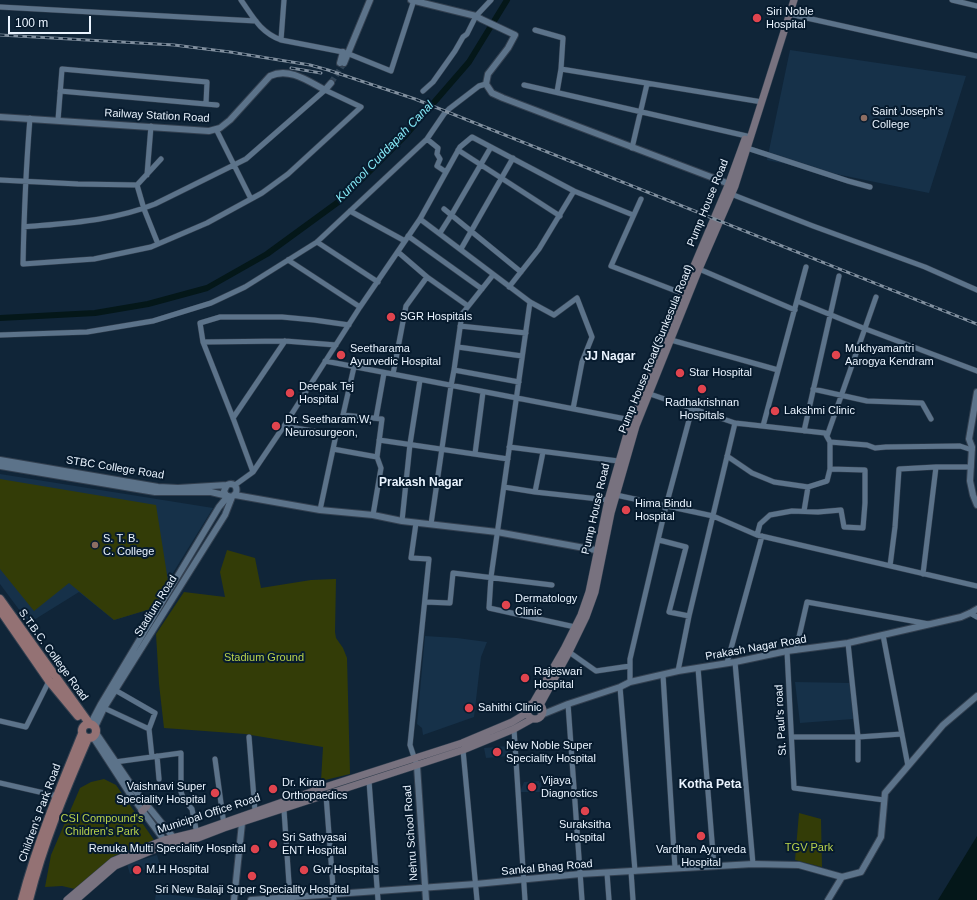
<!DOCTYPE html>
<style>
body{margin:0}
#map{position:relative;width:977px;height:900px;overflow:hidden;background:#102538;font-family:Helvetica,sans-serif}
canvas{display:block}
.scale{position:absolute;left:8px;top:16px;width:83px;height:18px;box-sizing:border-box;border:2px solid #eaf4ff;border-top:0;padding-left:5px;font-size:12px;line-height:14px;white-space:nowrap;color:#eaf4ff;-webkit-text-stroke:3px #071b2e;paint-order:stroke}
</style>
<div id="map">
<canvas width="977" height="900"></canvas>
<div class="scale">100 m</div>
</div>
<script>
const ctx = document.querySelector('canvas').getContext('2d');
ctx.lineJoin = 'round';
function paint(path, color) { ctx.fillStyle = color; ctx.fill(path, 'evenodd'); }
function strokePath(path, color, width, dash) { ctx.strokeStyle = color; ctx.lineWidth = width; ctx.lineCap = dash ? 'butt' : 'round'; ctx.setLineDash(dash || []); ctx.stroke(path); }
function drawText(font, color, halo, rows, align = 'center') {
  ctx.font = font + ' Helvetica,sans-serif'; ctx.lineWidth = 4; ctx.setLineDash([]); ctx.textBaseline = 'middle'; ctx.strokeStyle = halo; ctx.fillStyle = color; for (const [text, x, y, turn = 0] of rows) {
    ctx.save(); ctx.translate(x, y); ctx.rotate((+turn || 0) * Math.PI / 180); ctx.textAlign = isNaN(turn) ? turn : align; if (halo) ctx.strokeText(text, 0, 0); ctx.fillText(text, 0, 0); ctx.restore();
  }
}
paint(new Path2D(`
 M790,50L966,76L929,193L767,160Z
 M0,474L213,508L168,581L157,607L114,620L79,592L29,623L0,584Z
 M425,636L457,638L487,642L481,657L474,717L423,735L422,728L417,724Z
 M795,682L851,683L853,719L800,723Z
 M508,746L509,756L486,758L484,748Z
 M539,781V783L541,782L542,792H520L524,782Z
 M157,855L160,865L130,874L127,864Z
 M156,893L216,900H155Z`), '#163149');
paint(new Path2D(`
 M0,479L156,505L168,581L157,607L114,620L69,583L34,611L0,569Z
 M227,550L255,558L261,588L311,580L336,579L335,632L336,638L343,648L347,658L350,774L321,781L323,747L245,734L164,728L159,684L156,634L184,592L225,597L220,572Z
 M104,779L116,785L154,840L114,856L75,889L62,886L45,887L51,855L80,788L91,782Z
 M799,813L821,819L822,867L795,860Z`), '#333c07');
paint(new Path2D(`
 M977,836V900H938Z`), '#041719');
strokePath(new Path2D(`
 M0,318L95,313L148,304L207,288L267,254L341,200L404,137L469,62L507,0`), '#041719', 6);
strokePath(new Path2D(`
 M331,83L344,63`), '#314456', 6, [6, 3]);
const minor = new Path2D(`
 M241,0C253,17 260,32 281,40L343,52
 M952,0L977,6
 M0,7L256,21
 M789,14L977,56
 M535,30L563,38L561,69L762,102
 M281,40L284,0
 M349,54L391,71L414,0
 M524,85L751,137
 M60,91L217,105
 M423,91L433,82L455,51L463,37L467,34L476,16L491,0
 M557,92L561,69
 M58,120L62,69L207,82L206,104
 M216,129L251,199
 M427,139L438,148L437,154L440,159L437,166L446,172
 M632,148L647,84
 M747,148L848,181L870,187
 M458,150L560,216
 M147,175L151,126
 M0,180L78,184L137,185L161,159
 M137,185L144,209L158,244
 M731,194L813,226L925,267L977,290
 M641,199L611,266L684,294
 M444,209L521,272
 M350,211L405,241
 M420,219L530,302L554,315L577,298L592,337L582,362L573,409
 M24,227C68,223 113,221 155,204L246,159L325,90L361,107L288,174L262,193L207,223L151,247L94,259L23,264C24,215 26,167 30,118
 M440,233L452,214L491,147
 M408,236L482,289
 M317,242L378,282
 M461,249L513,158
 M398,252L427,277
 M288,260L360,307
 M699,269L795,310
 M509,287L539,249L574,191L633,215
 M797,301L863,328L977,371
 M530,302L491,577L489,608L575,627
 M460,326L526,333
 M0,335L87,332L153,321L211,303L245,287L317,242L427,139L444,114L449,109L479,86L486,84
 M671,340L778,370
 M203,342L285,341L336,345
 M458,347L522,356
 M325,361L631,420
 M354,367L343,415L382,419L377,457
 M454,370L519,382
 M393,374L406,306L427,277L468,306
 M813,389L867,401L922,403L931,419
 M650,394L735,423L825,433L830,442
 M233,418L285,341
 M376,418L384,373
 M284,426L336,435L320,510
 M763,426L806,267
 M804,431L839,276
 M827,436L876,297
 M379,440L508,459
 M509,447L618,461
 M333,449L377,457L381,468L373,515
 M475,454L483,392
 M727,456L752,473L774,482L808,487
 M253,472L233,418L203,342L200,323L220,317H282L314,320L349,325
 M235,485L253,472L284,426L360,307L420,219L460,147L472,137L574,191
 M504,487L535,492L608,500
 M535,492L543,452
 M616,495L713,516L757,535L977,586
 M804,511L808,487L827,481L830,469
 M402,521L410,444L420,380
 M416,523L411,558L429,559L410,745L417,766
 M431,524L451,386L454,370L462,314L493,275
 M757,535L760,524L770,515L792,511L818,512L841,510L844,527L863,528L865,503V470L830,469V442L867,445L875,448L886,447L960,446L972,450
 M659,540L686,547L669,612L689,616
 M890,566L895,527L899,469L936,467
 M923,574L936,467H971
 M425,602L450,603L453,573L552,585
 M970,613L977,617
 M883,635L908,766
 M848,643L858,737V760
 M796,650L807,602L929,624
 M787,651L794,788L884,800
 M569,652L596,671L630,666
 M735,662L753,864
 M727,663L762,536
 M698,668L714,866
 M678,671L689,616L735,423
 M663,675L675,868
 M630,682V659L666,506L692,409
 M620,687L635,871
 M115,690L155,713L149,729
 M568,704L582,900
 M104,708L149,729L152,757
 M0,721L26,727L49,681
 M514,729L525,900
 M249,737L255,811
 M792,737H858L902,734
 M463,750L477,900
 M157,756L159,779
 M215,759L224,825
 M115,762L181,753V792L184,800L192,809L197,834
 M369,781L378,900
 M0,783L57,796
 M326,795L334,900
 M284,810L290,898
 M631,871L633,900
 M607,873L609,900`);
const tertiary = new Path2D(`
 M411,0L476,16L481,19L515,35L508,48L488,74L486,84L492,93L503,98L732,185
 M340,63L343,52
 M344,63L370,0
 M0,117L209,131L220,128L230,120L270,76C289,67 308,81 325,90L331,83
 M977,392L969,439L972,447L970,481L973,495L977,505
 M0,460L158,487L178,488L227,485
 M0,466L155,492H211L232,497L236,493C238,486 233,482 227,485L224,491L226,495
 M235,495L320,510L373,515L402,521L497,532L601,551
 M541,715L568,704L620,687L630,682L678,671L735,662L787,651L848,643L961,617L970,613L977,609
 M91,723L101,704L219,507L228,496
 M95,727L104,708L225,515L232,497
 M96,733L134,789L173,837L174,842
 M93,737L130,794L164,840L165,844
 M417,766L426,900
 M234,900L242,823
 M251,900L476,884L580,874L753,864L799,865L842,877
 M828,900L842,877L861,872L881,837L885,793L943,725L977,696`);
const secondary = new Path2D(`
 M533,703L564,649L581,615L589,592L608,500L631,420L643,394L682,294L729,183L745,139
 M527 711a8 8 0 1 1 16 0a8 8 0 1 1-16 0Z
 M540,705L569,652L586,617L595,592L611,513L636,426L699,269L735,186L794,0
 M142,811L147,806
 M67,900L113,861L164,840L197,832L325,787L462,743L512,722L527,713
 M76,900L115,866L165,845L198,838L224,828L463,750L514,729L532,719`);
const primary = new Path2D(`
 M0,599L89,723
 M0,610L49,681L78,716
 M82 731a7 7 0 1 1 14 0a7 7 0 1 1-14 0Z
 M22,900C37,843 60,788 82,734
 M29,900C43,844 65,791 88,738`);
strokePath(minor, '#334050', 6);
strokePath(tertiary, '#334050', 8);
strokePath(secondary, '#334050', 8);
strokePath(primary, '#334050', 10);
strokePath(minor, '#5c738a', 5);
strokePath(tertiary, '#5c738a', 6);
strokePath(secondary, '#78727f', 7);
strokePath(primary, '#947274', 8);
const rail = new Path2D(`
 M0,35L174,45L230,52L310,65L328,70L415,99L977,324
 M291,68L321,73`);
strokePath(rail, '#808f9e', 3);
strokePath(rail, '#071b2e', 1.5, [4.5]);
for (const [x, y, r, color] of [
 [757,18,5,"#e0444e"],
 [864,118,4,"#8d6e63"],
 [391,317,5,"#e0444e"],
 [341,355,5,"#e0444e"],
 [836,355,5,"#e0444e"],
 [680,373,5,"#e0444e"],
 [702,389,5,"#e0444e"],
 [290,393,5,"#e0444e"],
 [775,411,5,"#e0444e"],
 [276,426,5,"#e0444e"],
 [626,510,5,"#e0444e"],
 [95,545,4,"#8d6e63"],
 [506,605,5,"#e0444e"],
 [525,678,5,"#e0444e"],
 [469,708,5,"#e0444e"],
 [497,752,5,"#e0444e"],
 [532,787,5,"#e0444e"],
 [273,789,5,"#e0444e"],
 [215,793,5,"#e0444e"],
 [585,811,5,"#e0444e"],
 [701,836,5,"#e0444e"],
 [273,844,5,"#e0444e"],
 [255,849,5,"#e0444e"],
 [137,870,5,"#e0444e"],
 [304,870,5,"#e0444e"],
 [252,876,5,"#e0444e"]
]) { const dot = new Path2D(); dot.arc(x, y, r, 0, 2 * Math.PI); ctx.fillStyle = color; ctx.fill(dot); strokePath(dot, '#071b2e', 1.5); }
drawText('11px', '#eaf4ff', '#071b2e', [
 ["Siri Noble",766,12],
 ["Hospital",766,25],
 ["Saint Joseph's",872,112],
 ["College",872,125],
 ["SGR Hospitals",400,317],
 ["Seetharama",350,349],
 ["Ayurvedic Hospital",350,362],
 ["Mukhyamantri",845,349],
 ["Aarogya Kendram",845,362],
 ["Star Hospital",689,373],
 ["Deepak Tej",299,387],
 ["Hospital",299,400],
 ["Radhakrishnan",702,403,"center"],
 ["Hospitals",702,416,"center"],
 ["Lakshmi Clinic",784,411],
 ["Dr. Seetharam.W,",285,420],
 ["Neurosurgeon,",285,433],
 ["Hima Bindu",635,504],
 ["Hospital",635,517],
 ["S. T. B.",103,539],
 ["C. College",103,552],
 ["Dermatology",515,599],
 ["Clinic",515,612],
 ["Rajeswari",534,672],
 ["Hospital",534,685],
 ["Sahithi Clinic",478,708],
 ["New Noble Super",506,746],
 ["Speciality Hospital",506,759],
 ["Vijaya",541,781],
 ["Diagnostics",541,794],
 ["Dr. Kiran",282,783],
 ["Orthopaedics",282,796],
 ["Vaishnavi Super",206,787,"right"],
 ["Speciality Hospital",206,800,"right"],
 ["Suraksitha",585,825,"center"],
 ["Hospital",585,838,"center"],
 ["Sri Sathyasai",282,838],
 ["ENT Hospital",282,851],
 ["Renuka Multi Speciality Hospital",246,849,"right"],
 ["Vardhan Ayurveda",701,850,"center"],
 ["Hospital",701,863,"center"],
 ["M.H Hospital",146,870],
 ["Gvr Hospitals",313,870],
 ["Sri New Balaji Super Speciality Hospital",252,890,"center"]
], 'left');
drawText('11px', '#eaf4ff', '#071b2e', [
 ["Railway Station Road",157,116,3],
 ["Pump House Road",708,203,-68],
 ["Pump House Road(Sunkesula Road)",656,349,-68],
 ["STBC College Road",115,468,9],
 ["Pump House Road",596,509,-77],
 ["Stadium Road",156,606,-58],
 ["Prakash Nagar Road",756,648,-10],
 ["S.T.B.C. College Road",53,655,54],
 ["St. Paul's road",781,720,-93],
 ["Children's Park Road",40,813,-70],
 ["Municipal Office Road",209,814,-18],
 ["Nehru School Road",411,833,-94],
 ["Sankal Bhag Road",547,868,-5]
]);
drawText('11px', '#b8d14b', '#071b2e', [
 ["Stadium Ground",264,658],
 ["CSI Compound's",102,819],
 ["Children's Park",102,832],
 ["TGV Park",809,848]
]);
drawText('italic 12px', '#85eaf7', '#071b2e', [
 ["Kurnool Cuddapah Canal",385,152,-46]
]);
drawText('bold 12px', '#eaf4ff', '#071b2e', [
 ["JJ Nagar",610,357],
 ["Prakash Nagar",421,483],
 ["Kotha Peta",710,785]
]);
</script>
